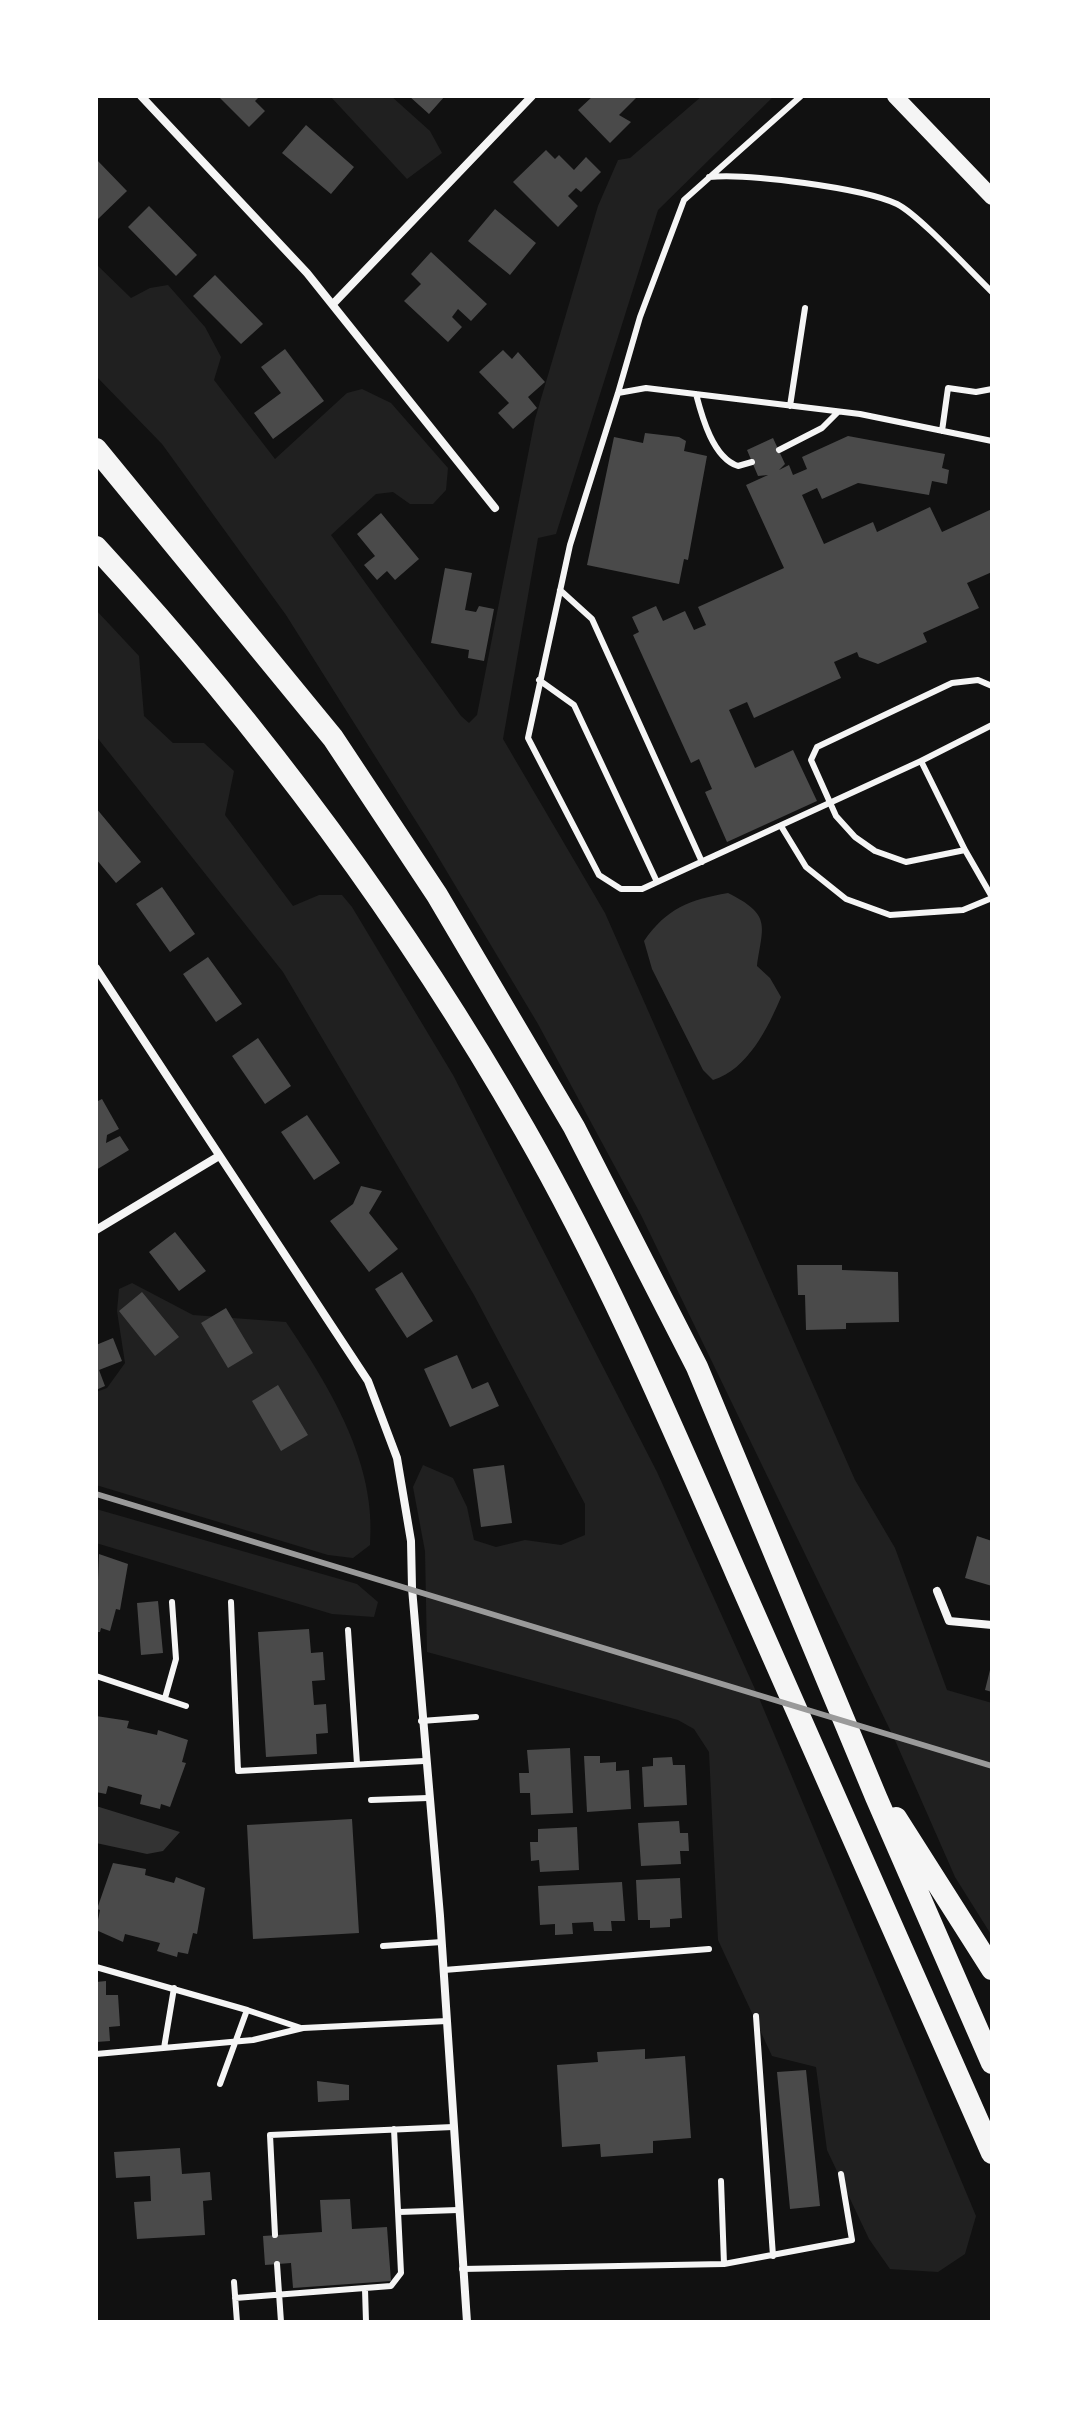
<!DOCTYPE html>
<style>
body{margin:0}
#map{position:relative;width:1088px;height:2418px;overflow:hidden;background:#111;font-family:Signika,sans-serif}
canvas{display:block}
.frame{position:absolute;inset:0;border:98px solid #fff;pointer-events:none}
</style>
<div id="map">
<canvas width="1088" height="2418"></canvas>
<div class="frame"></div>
</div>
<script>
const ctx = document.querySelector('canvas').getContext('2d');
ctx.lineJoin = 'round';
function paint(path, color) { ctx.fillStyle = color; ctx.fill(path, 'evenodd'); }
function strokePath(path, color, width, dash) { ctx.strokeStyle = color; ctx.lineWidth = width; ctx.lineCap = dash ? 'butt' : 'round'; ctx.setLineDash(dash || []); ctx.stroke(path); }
paint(new Path2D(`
 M330,96H391L430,131L442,153L407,179Z
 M702,96H774L658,210L556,534L538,538L503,739L605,913L855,1480L895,1548L947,1690L992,1703V1936L955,1877L894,1738L641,1215L538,1024L431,845L286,615L162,444L96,376V264L131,298L150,288L168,285L205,327L221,357L214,380L275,459L347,393L362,389L391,403L448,468L446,490L433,504H410L393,492L376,494L331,535L461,716L469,723L477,715L535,419L598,206L618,160L630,158Z
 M96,610L139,656L144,716L173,743H204L234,771L225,815L293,906L319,895H342L352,907L453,1075L657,1472L759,1698L976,2216L965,2254L938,2272L890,2269L869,2239L827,2150L816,2067L772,2056L718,1940L709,1752L694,1729L678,1720L427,1652L425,1551L413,1487L423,1465L453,1478L467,1507L474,1540L496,1547L525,1540L561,1545L585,1535V1504L474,1295L283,972L96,736Z
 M132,1283L193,1315L286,1322C330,1388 377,1463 370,1545L353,1558L328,1555L96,1485V1392L107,1388L125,1363L117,1311L119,1289Z
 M96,1509L357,1584L378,1602L374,1617L332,1614L96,1543Z`), '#202020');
paint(new Path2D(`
 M728,893C772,915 763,925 757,966L770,978L781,997C768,1028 747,1070 713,1080L703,1070L652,969L644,941C667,908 689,900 728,893Z
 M96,1806L180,1832L163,1851L147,1854L96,1843Z`), '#333');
paint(new Path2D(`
 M218,96H260L255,101L265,111L249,127Z
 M409,96H445L429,114Z
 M593,96H638L619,115L631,122L610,143L578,110Z
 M306,125L354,167L331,194L282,153Z
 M546,150L555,159L559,155L574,170L586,157L601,172L581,192L576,188L568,196L578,206L558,227L513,182Z
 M96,159L127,191L98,219L96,218Z
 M149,206L197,255L176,276L128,227Z
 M495,209L536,243L510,275L468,241Z
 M431,252L487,304L471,321L458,309L452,317L462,327L448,342L404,301L421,284L411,274Z
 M215,275L263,324L241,344L193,296Z
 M285,349L324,401L273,439L254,413L281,393L261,367Z
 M503,350L512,359L518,352L545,382L528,397L537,408L513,429L498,413L509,403L479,372Z
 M645,433L679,437L686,441L684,451L707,456L688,560L684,559L679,584L587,565L614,437L643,443Z
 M848,436L945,454L942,468L949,470L947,484L932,481L929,495L858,483L822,499L817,488L802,495L824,544L873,522L877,532L930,507L942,532L992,509V572L967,583L979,608L923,633L927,642L878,664L859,657L857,652L834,662L841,678L754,718L747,702L729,710L755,768L793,750L817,801L727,842L705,792L712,789L699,759L691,763L633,635L639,632L632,617L656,606L663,621L685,611L694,630L706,625L698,607L784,568L746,485L768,475L758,476L747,450L773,438L785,464L779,470L789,465L793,475L807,469L802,457Z
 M381,513L419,559L395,580L387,571L377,580L364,565L375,556L357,534Z
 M445,568L472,573L465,610L476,612L479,606L494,609L484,661L468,658L469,650L431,643Z
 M96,808L141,862L116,883L96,859Z
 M162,887L195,934L170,952L136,904Z
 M208,957L242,1004L216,1022L183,974Z
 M258,1038L291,1086L265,1104L232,1056Z
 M102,1099L119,1129L107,1135L106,1143L120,1136L129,1150L96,1170V1102Z
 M307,1115L340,1163L314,1180L281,1132Z
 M361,1186L382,1191L369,1213L398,1249L369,1272L330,1221L353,1204Z
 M175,1232L206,1271L179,1291L149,1252Z
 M797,1265H842V1270L898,1272L899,1322L846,1323V1329L806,1330L805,1295H798Z
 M402,1272L433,1321L407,1338L375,1289Z
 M142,1292L179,1337L155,1356L119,1311Z
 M226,1308L253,1353L228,1368L201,1323Z
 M113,1338L122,1361L99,1370L105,1386L96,1390V1345Z
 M457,1355L472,1389L488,1382L499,1406L450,1427L424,1369Z
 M278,1385L308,1435L281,1451L252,1401Z
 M504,1465L512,1523L481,1527L473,1469Z
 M977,1536L992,1541V1586L965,1578Z
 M99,1554L128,1564L120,1610L116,1609L110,1631L101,1628L100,1632H96Z
 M158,1601L163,1653L141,1655L137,1603Z
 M309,1629L311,1653L323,1652L325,1680L312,1681L314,1705L326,1704L328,1733L316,1734L317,1754L266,1757L258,1632Z
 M991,1666H992V1692L985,1690Z
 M96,1716L129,1721L127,1728L157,1735L158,1730L188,1740L182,1762L186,1763L170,1807L161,1804L160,1809L140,1804L142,1795L108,1786L106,1794L96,1792Z
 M570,1748L573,1813L531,1815L530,1793H520L519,1773H529L527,1750Z
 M584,1756H600V1763L616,1762V1771L629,1770L631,1809L587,1812Z
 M672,1757L673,1765H685L687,1805L644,1807L642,1767L653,1766V1758Z
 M352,1819L359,1933L253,1939L247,1825Z
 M679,1821L680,1833H688L689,1851H680L681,1864L641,1866L638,1823Z
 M577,1827L579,1870L540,1872L539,1860L531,1861L530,1842H538V1829Z
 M113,1863L146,1869L145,1875L174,1883L176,1877L205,1888L197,1934L193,1933L188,1954L178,1952L177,1957L157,1951L160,1943L125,1934L123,1942L96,1930L100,1910L97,1909Z
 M680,1878L682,1918L670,1919V1927L650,1928V1920H638L636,1880Z
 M622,1882L625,1921H611L612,1931H594L593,1922L572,1923L573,1934L555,1935V1924L540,1925L538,1886Z
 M106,1981V1995H118L120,2026L109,2027L110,2041L96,2042V1982Z
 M645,2049V2059L685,2056L691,2138L653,2141V2153L601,2157L600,2144L562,2147L557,2065L598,2062L597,2052Z
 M806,2070L820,2206L790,2209L777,2072Z
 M317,2081L349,2085V2100L318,2102Z
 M180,2148L182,2174L210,2172L212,2200L203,2201L205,2235L137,2239L134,2202L151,2201L150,2176L116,2178L114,2152Z
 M350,2199L352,2229L387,2227L391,2281L293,2288L291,2263L265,2265L263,2236L322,2232L320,2200Z`), '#4a4a4a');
strokePath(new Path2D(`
 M709,177C747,173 863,188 897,204C919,215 971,272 992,292
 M618,393L640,317L684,200L801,96
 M696,394C702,417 713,458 738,466L752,462
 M790,406L805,308
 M942,431L948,388L976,392L992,389
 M779,450L822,428L838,412
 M560,590L592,619L702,862
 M539,680L574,705L657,882
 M992,686L978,680L952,683L817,747L811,760L836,816L855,837L875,851L906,862L965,850L921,761L992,725
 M921,761L642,889H621L599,875L528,738L570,545L618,393L646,388L860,414L992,441
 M781,826L806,867L846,899L890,915L963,910L992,898
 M965,850L992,897
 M231,1602L238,1771L424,1761
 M348,1630L357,1764
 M96,1676L186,1706
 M165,1698L176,1659L172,1602
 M421,1721L476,1717
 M371,1800L428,1798
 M383,1946L442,1942
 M96,1967L247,2010
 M444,1970L709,1949
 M756,2016L773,2256
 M164,2048L174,1988
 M96,2054L253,2040L303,2028L447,2021
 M220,2084L247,2010L301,2028
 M399,2212L458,2210
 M275,2235L270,2135L453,2127
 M277,2264L281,2322
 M724,2264L852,2240L841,2174
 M462,2269L724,2264L721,2181
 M234,2282L237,2322
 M365,2289L366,2322
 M235,2298L391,2286L401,2273L394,2129`), '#f5f5f5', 6);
strokePath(new Path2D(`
 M141,96L307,273L495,508
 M333,304L532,96
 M96,968L368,1381L397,1458L411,1541L412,1588L440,1916L467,2322
 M96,1230L219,1156
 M937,1591L949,1621L992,1625`), '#f5f5f5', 8);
strokePath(new Path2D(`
 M895,96L992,197`), '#f5f5f5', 16);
strokePath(new Path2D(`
 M96,449L333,738L437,895L574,1127L697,1367L876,1797L992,2063
 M96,547C259,724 406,922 525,1130C607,1273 671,1424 737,1575C822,1768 906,1961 992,2153
 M896,1818L992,1969`), '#f5f5f5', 22);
strokePath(new Path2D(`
 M96,1494L992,1766`), '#9a9a9a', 6);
</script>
